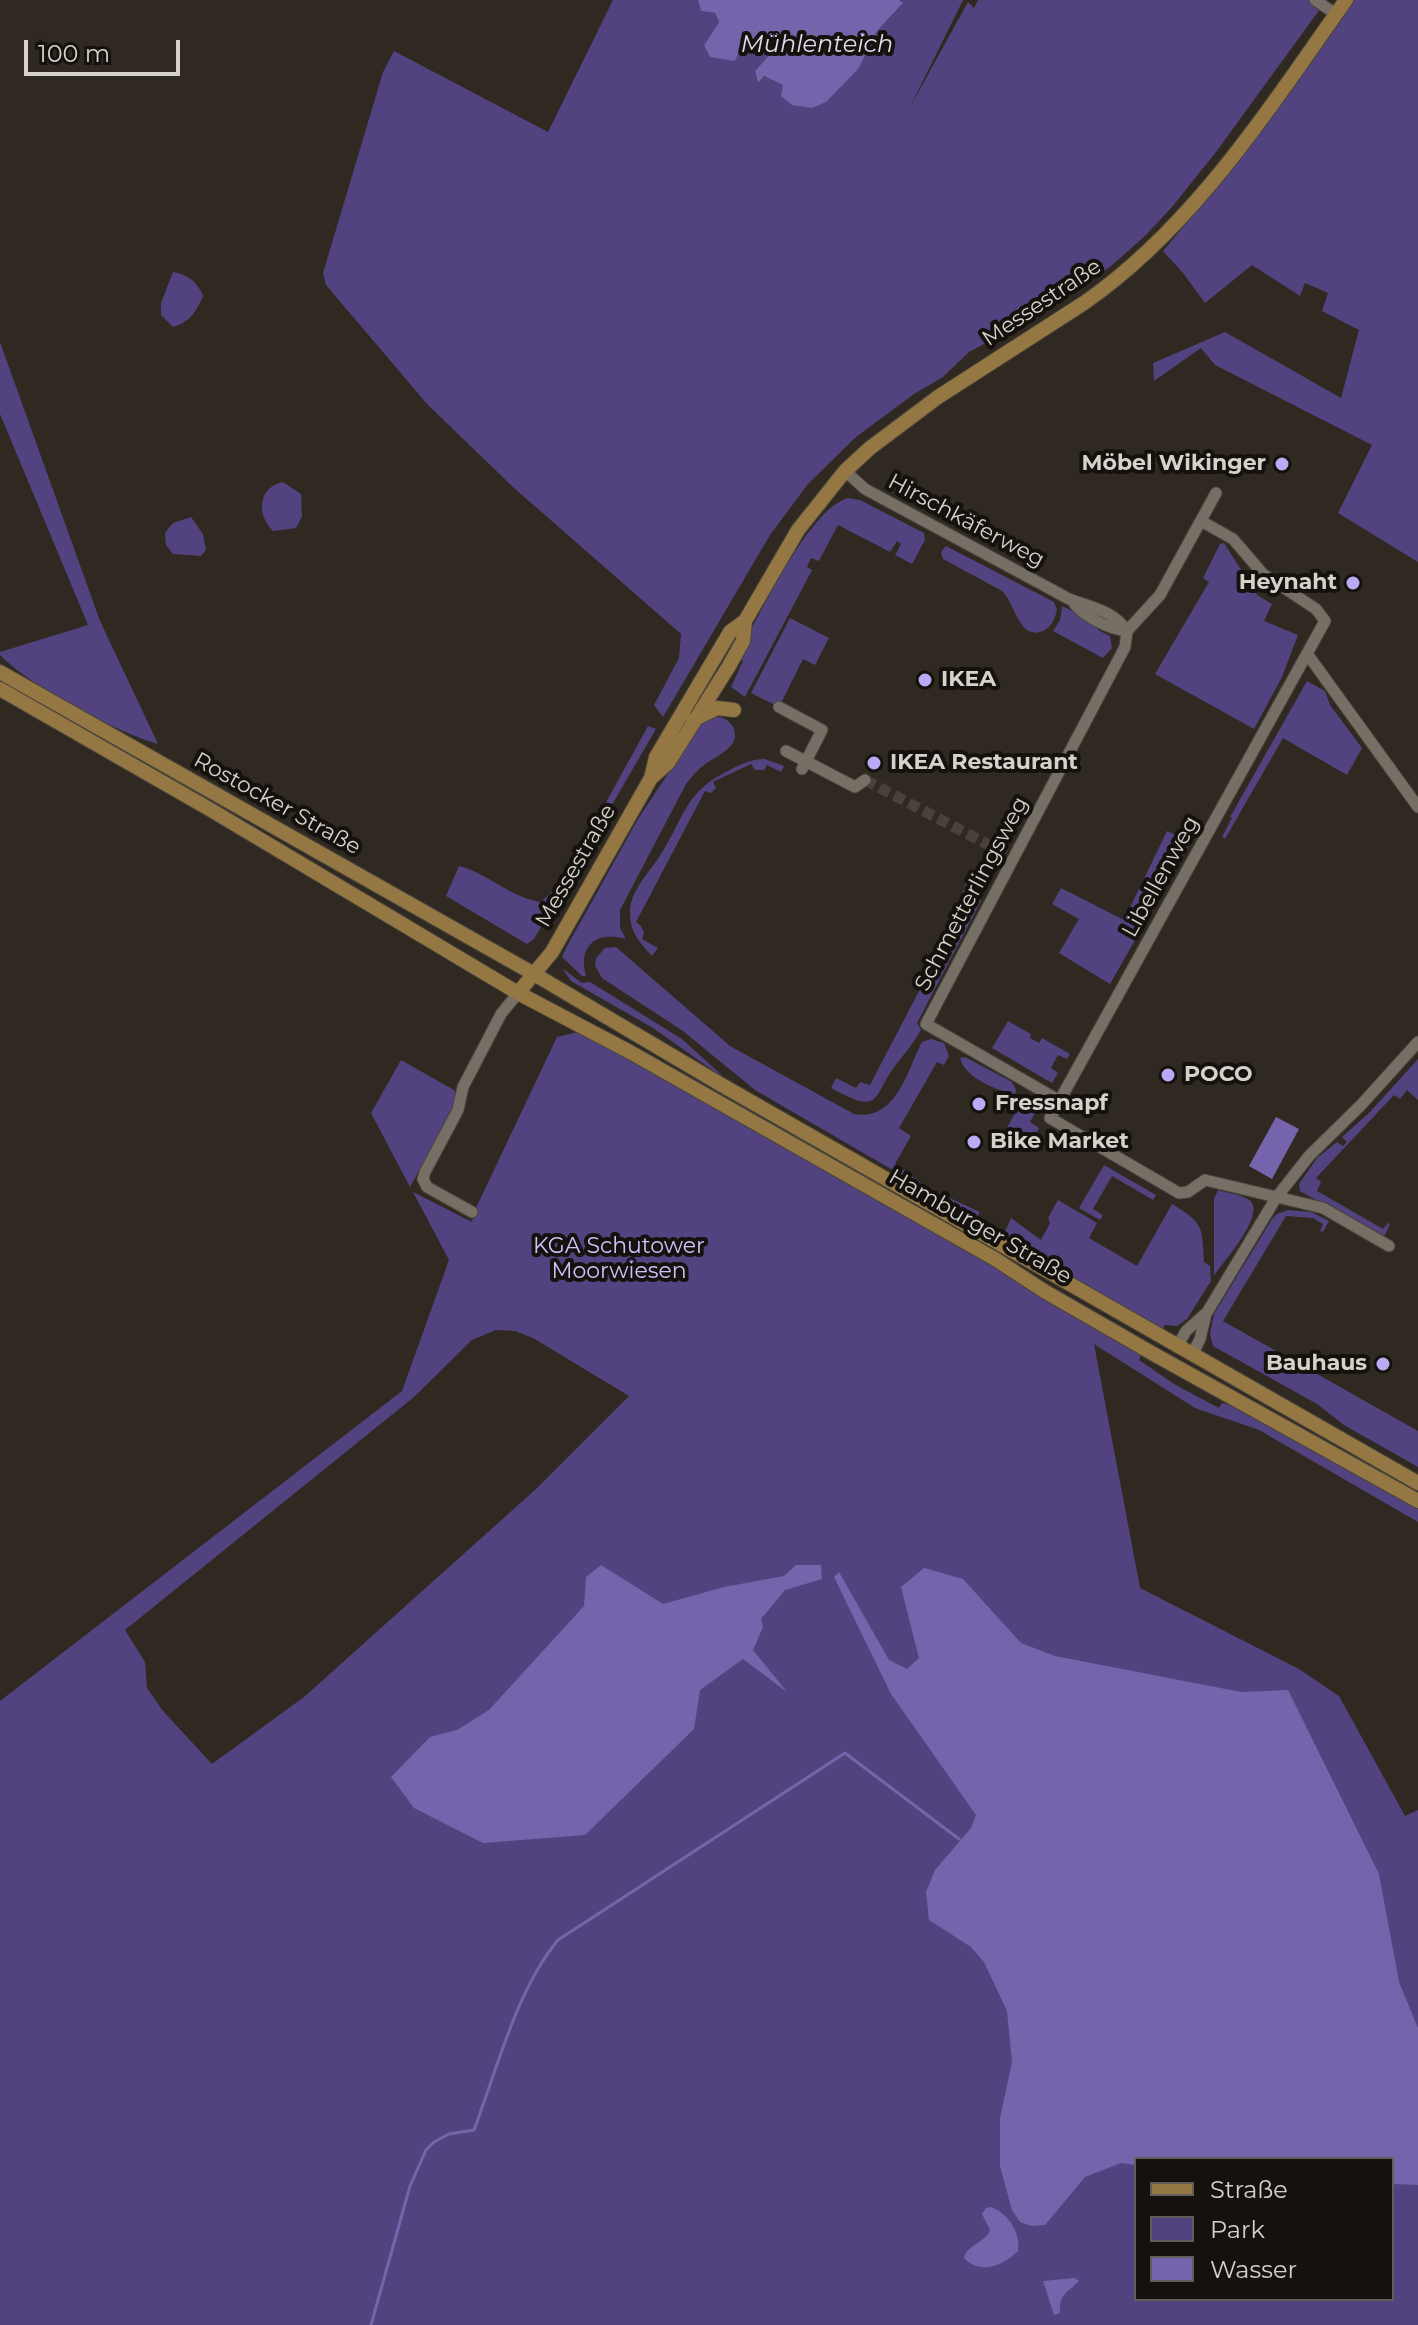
<!DOCTYPE html>
<meta charset="utf-8">
<style>
body{margin:0}
#map{position:relative;width:1418px;height:2325px;overflow:hidden;background:#2f2921;font-family:Montserrat,sans-serif}
canvas{display:block}
.legend{position:absolute;left:1134px;top:2157px;width:260px;height:144px;box-sizing:border-box;background:#15120e;border:2px solid #625e5a;margin:0;padding:10px 14px;list-style:none;font-size:24px;color:#d5d1cb}
.legend li{display:flex;align-items:center;gap:16px;height:40px}
.legend b{width:40px;border:2px solid #625e5a}
.scale{position:absolute;left:24px;top:40px;width:156px;height:36px;box-sizing:border-box;border:4px solid #d5d1cb;border-top:0;padding-left:10px;font-size:24px;line-height:28px;white-space:nowrap;color:#d5d1cb;-webkit-text-stroke:6px #15120e;paint-order:stroke}
</style>
<div id="map">
<canvas width="1418" height="2325"></canvas>
<ul class="legend">
<li><b style="height:10px;background:#947742"></b>Straße</li>
<li><b style="height:22px;background:#524380"></b>Park</li>
<li><b style="height:22px;background:#7564ab"></b>Wasser</li>
</ul>
<div class="scale">100 m</div>
</div>
<script>
const ctx = document.querySelector('canvas').getContext('2d');
ctx.lineJoin = 'round';
function paint(path, color) { ctx.fillStyle = color; ctx.fill(path, 'evenodd'); }
function strokePath(path, color, width, dash) { ctx.strokeStyle = color; ctx.lineWidth = width; ctx.lineCap = dash ? 'butt' : 'round'; ctx.setLineDash(dash || []); ctx.stroke(path); }
function drawText(font, color, halo, rows, align = 'center') {
  ctx.font = font + ' Montserrat,sans-serif'; ctx.lineWidth = 8; ctx.setLineDash([]); ctx.textBaseline = 'middle'; ctx.strokeStyle = halo; ctx.fillStyle = color; for (const [text, x, y, turn = 0] of rows) {
    ctx.save(); ctx.translate(x, y); ctx.rotate((+turn || 0) * Math.PI / 180); ctx.textAlign = isNaN(turn) ? turn : align; if (halo) ctx.strokeText(text, 0, 0); ctx.fillText(text, 0, 0); ctx.restore();
  }
}
paint(new Path2D(`
 M613,0H698L701,11L715,13L719,22L704,45L760,37L771,53L755,71L758,83L764,76L784,85L859,68L877,31L902,4L899,0H963L909,109L968,2L974,8L978,0H1308L1320,9L1216,152L1172,207L1145,236L1111,266L1045,312L969,352L943,377L914,394L856,437L808,484L770,535L663,717L654,705L679,658L681,634L514,488L427,404L326,285L323,273L383,72L394,51L548,132Z
 M1354,0H1418V562L1338,513L1372,445L1215,365L1201,348L1154,381L1153,363L1225,332L1341,398L1359,330L1322,311L1328,293L1305,283L1300,296L1252,265L1205,303L1183,273L1163,251L1218,186Z
 M173,272C187,274 198,282 203,296C196,312 190,322 173,327L161,315V303Z
 M0,342L100,621L158,744C116,732 30,686 0,655V652L88,625L0,414Z
 M283,482L301,494L302,517L296,528L273,531C256,515 258,487 283,482Z
 M848,498L860,500L924,533L925,540L912,564L895,555L901,544L897,541L890,552L838,525L819,561L811,558L807,567L812,570L745,697L731,687L743,661L737,657C757,620 808,509 848,498Z
 M191,517L203,534L206,550L201,556L173,554L166,545L165,533L173,523Z
 M1224,543L1257,595L1272,604L1264,621L1298,635L1282,677L1254,729L1155,674L1209,582L1203,578L1220,544Z
 M946,546L1054,602L1057,610C1055,618 1052,627 1043,631C1019,641 1015,603 1002,591L943,559L941,552Z
 M1062,606L1100,625L1098,630L1110,636L1112,648L1103,658L1053,631L1060,620Z
 M790,618L829,638L815,665L803,659L779,707L751,693Z
 M1307,681L1325,691L1330,705L1362,748L1347,775L1283,738L1225,839L1222,837L1232,818L1230,817Z
 M710,717C720,716 728,718 733,727C743,746 716,756 704,765C697,770 692,777 686,784L620,910V928L626,939C598,930 577,945 586,976H582L562,957L566,948L638,819L702,722Z
 M648,726L656,729L534,939L527,944L446,896L459,866C488,873 511,898 541,902L562,882Z
 M765,759L784,766L781,772L767,765L764,770H755L751,764L713,782L716,788L711,793L705,791L636,922L641,926L644,933L642,939L658,948L652,956C640,943 630,932 630,913C630,890 650,872 661,854C685,816 685,791 730,770C741,764 751,759 765,759Z
 M1167,831L1191,842L1110,984L1059,953L1079,919L1052,904L1061,888L1124,920Z
 M966,883L980,891L978,895L981,901L917,1023L921,1030C914,1042 907,1051 898,1062C871,1096 884,1117 831,1088L836,1078L856,1088L860,1082L870,1085L968,897L962,894Z
 M616,947L730,1046L854,1114C897,1122 908,1068 922,1042L931,1039L944,1043L949,1056L944,1065L937,1062L899,1128L911,1136L895,1164L928,1188L980,1212L976,1218L954,1211L891,1169L755,1090L683,1031L602,978L595,966L596,958L605,948Z
 M562,968L582,983L590,982L682,1039L728,1081L653,1028L571,981Z
 M1008,1021L1031,1034L1030,1038L1039,1043L1042,1038L1070,1054L1067,1059L1058,1055L1051,1068L1058,1073L1052,1083L992,1048Z
 M578,1032L627,1057L1012,1277L1074,1317L1141,1355L1139,1360L1174,1384L1219,1408L1222,1403L1248,1410L1418,1508V1522L1259,1430L1195,1408L1094,1344L1140,1588L1299,1669L1339,1696L1405,1816L1418,1810V2325H0V1701L402,1391L449,1260L413,1192L472,1222L475,1210L557,1037ZM496,1330L515,1331L533,1338L629,1396L536,1489L304,1697L212,1764L163,1711L147,1688L145,1662L125,1630L414,1397L472,1340ZM1136,2159H1392V2299H1136Z
 M965,1057L1012,1082L1016,1090L1015,1094C997,1091 964,1077 960,1058Z
 M1418,1059V1100L1407,1090L1400,1099L1394,1095L1316,1178L1321,1182L1317,1191L1383,1229L1388,1223L1390,1224L1384,1237L1300,1191L1299,1184L1317,1158L1337,1142L1343,1146L1347,1142L1342,1137L1369,1113Z
 M401,1060L454,1090L457,1097L453,1109L410,1187L371,1113Z
 M1035,1096L1042,1100L1030,1122L1039,1128L1030,1146L1005,1131L1022,1101Z
 M1104,1165L1156,1195L1153,1200L1112,1176L1093,1209L1103,1215L1100,1220L1079,1208Z
 M1218,1190C1227,1193 1241,1194 1249,1200C1268,1213 1222,1263 1214,1276V1199Z
 M1058,1200L1097,1223L1089,1238L1137,1266L1172,1204C1204,1223 1202,1227 1204,1262L1210,1266L1211,1281L1187,1319L1177,1326L1165,1325L1163,1329L1033,1255L1004,1234L1011,1218L1041,1240L1050,1223L1048,1218Z
 M1288,1210L1311,1212L1329,1221L1323,1232L1320,1231L1323,1224L1313,1218L1286,1216L1223,1321L1418,1431V1467L1344,1425L1317,1404L1213,1346L1210,1334L1214,1314L1272,1219L1277,1214Z`), '#524380');
paint(new Path2D(`
 M698,0H899L903,3L877,31L859,68L826,102L812,108L792,105L781,96L783,85L764,76L758,83L755,71L771,53L760,37L743,42L735,61L710,57L704,45L719,22L715,13L701,11Z
 M1276,1117L1299,1129L1272,1179L1249,1166Z
 M601,1565L663,1604L724,1587L784,1576L796,1565H821L822,1579L785,1590L761,1619L763,1627L753,1650L787,1692L743,1659L700,1690L694,1729L585,1835L483,1843L414,1808L391,1777L430,1737L457,1730L489,1710L584,1606L586,1577Z
 M924,1568L963,1579L1021,1643L1055,1656L1241,1692L1288,1690L1379,1874L1399,1982L1418,2028V2185L1392,2184V2159H1136V2165L1121,2163L1085,2177L1045,2225L1031,2226L1020,2222L1012,2210L1000,2166V2118L1012,2062L1007,2011L984,1962L971,1947L929,1920L926,1892L935,1870L971,1828L976,1815L891,1694L834,1577L839,1572L889,1660L907,1669L919,1658L901,1587Z
 M991,2207C1008,2213 1021,2233 1018,2251C1003,2266 980,2275 964,2258C967,2245 985,2243 990,2230L982,2214L986,2208Z
 M1075,2278L1079,2281C1066,2294 1059,2294 1060,2313L1054,2315L1043,2281Z`), '#7564ab');
strokePath(new Path2D(`
 M371,2325L410,2186L426,2150L434,2142L449,2134L474,2130C497,2069 517,1989 558,1940L845,1753L959,1839`), '#7564ab', 3);
strokePath(new Path2D(`
 M865,780L1006,854`), '#48423a', 11, [11, 5.5]);
const minor = new Path2D(`
 M1315,0L1336,14
 M845,471L865,489L1045,586C1053,590 1061,595 1069,599C1090,607 1113,610 1127,631C1109,629 1081,616 1072,600
 M1201,521L1233,539L1263,574L1316,609L1325,621L1050,1118L1179,1193L1188,1192L1205,1180L1323,1208L1389,1246
 M1308,655L1418,807
 M779,707L822,730L802,769
 M786,751L855,787L865,780
 M1060,1101L926,1024L1125,647L1127,631L1160,595L1216,493
 M472,1212L427,1187L423,1179L425,1172L458,1110L463,1087L501,1014L518,993
 M1177,1347L1186,1331L1205,1314
 M1192,1355L1200,1339L1206,1314L1276,1198L1309,1156L1361,1105L1418,1042`);
const major = new Path2D(`
 M0,672L534,974L720,1084L1418,1483
 M0,689L211,810L518,993L630,1052L995,1259L1044,1291L1150,1352L1418,1501
 M693,720L717,708L734,710
 M651,778L668,763L729,666L743,641L745,621L798,530L845,471L870,448L938,397L1084,303C1195,226 1269,108 1346,0
 M518,993L552,952L651,778L656,757L730,632L745,621`);
strokePath(minor, '#48443c', 13);
strokePath(major, '#48443c', 16);
strokePath(minor, '#756f65', 11);
strokePath(major, '#947742', 14);
for (const [x, y, r, color] of [
 [1282,464,8,"#baaaf6"],
 [1353,583,8,"#baaaf6"],
 [925,680,8,"#baaaf6"],
 [874,763,8,"#baaaf6"],
 [1168,1075,8,"#baaaf6"],
 [979,1104,8,"#baaaf6"],
 [974,1142,8,"#baaaf6"],
 [1383,1364,8,"#baaaf6"]
]) { const dot = new Path2D(); dot.arc(x, y, r, 0, 2 * Math.PI); ctx.fillStyle = color; ctx.fill(dot); strokePath(dot, '#15120e', 3); }
drawText('22px', '#d5d1cb', '#15120e', [
 ["Messestraße",1042,303,-34],
 ["Hirschkäferweg",966,521,28],
 ["Rostocker Straße",277,804,29],
 ["Messestraße",576,866,-60],
 ["Libellenweg",1161,877,-61],
 ["Schmetterlingsweg",972,894,-62],
 ["Hamburger Straße",980,1227,30]
]);
drawText('bold 22px', '#d5d1cb', '#15120e', [
 ["Möbel Wikinger",1266,464,"right"],
 ["Heynaht",1337,583,"right"],
 ["IKEA",941,680],
 ["IKEA Restaurant",890,763],
 ["POCO",1184,1075],
 ["Fressnapf",995,1104],
 ["Bike Market",990,1142],
 ["Bauhaus",1367,1364,"right"]
], 'left');
drawText('22px', '#cdc2fd', '#15120e', [
 ["KGA Schutower",619,1247],
 ["Moorwiesen",619,1272]
]);
drawText('italic 24px', '#dfdcf0', '#15120e', [
 ["Mühlenteich",817,45]
]);
</script>
